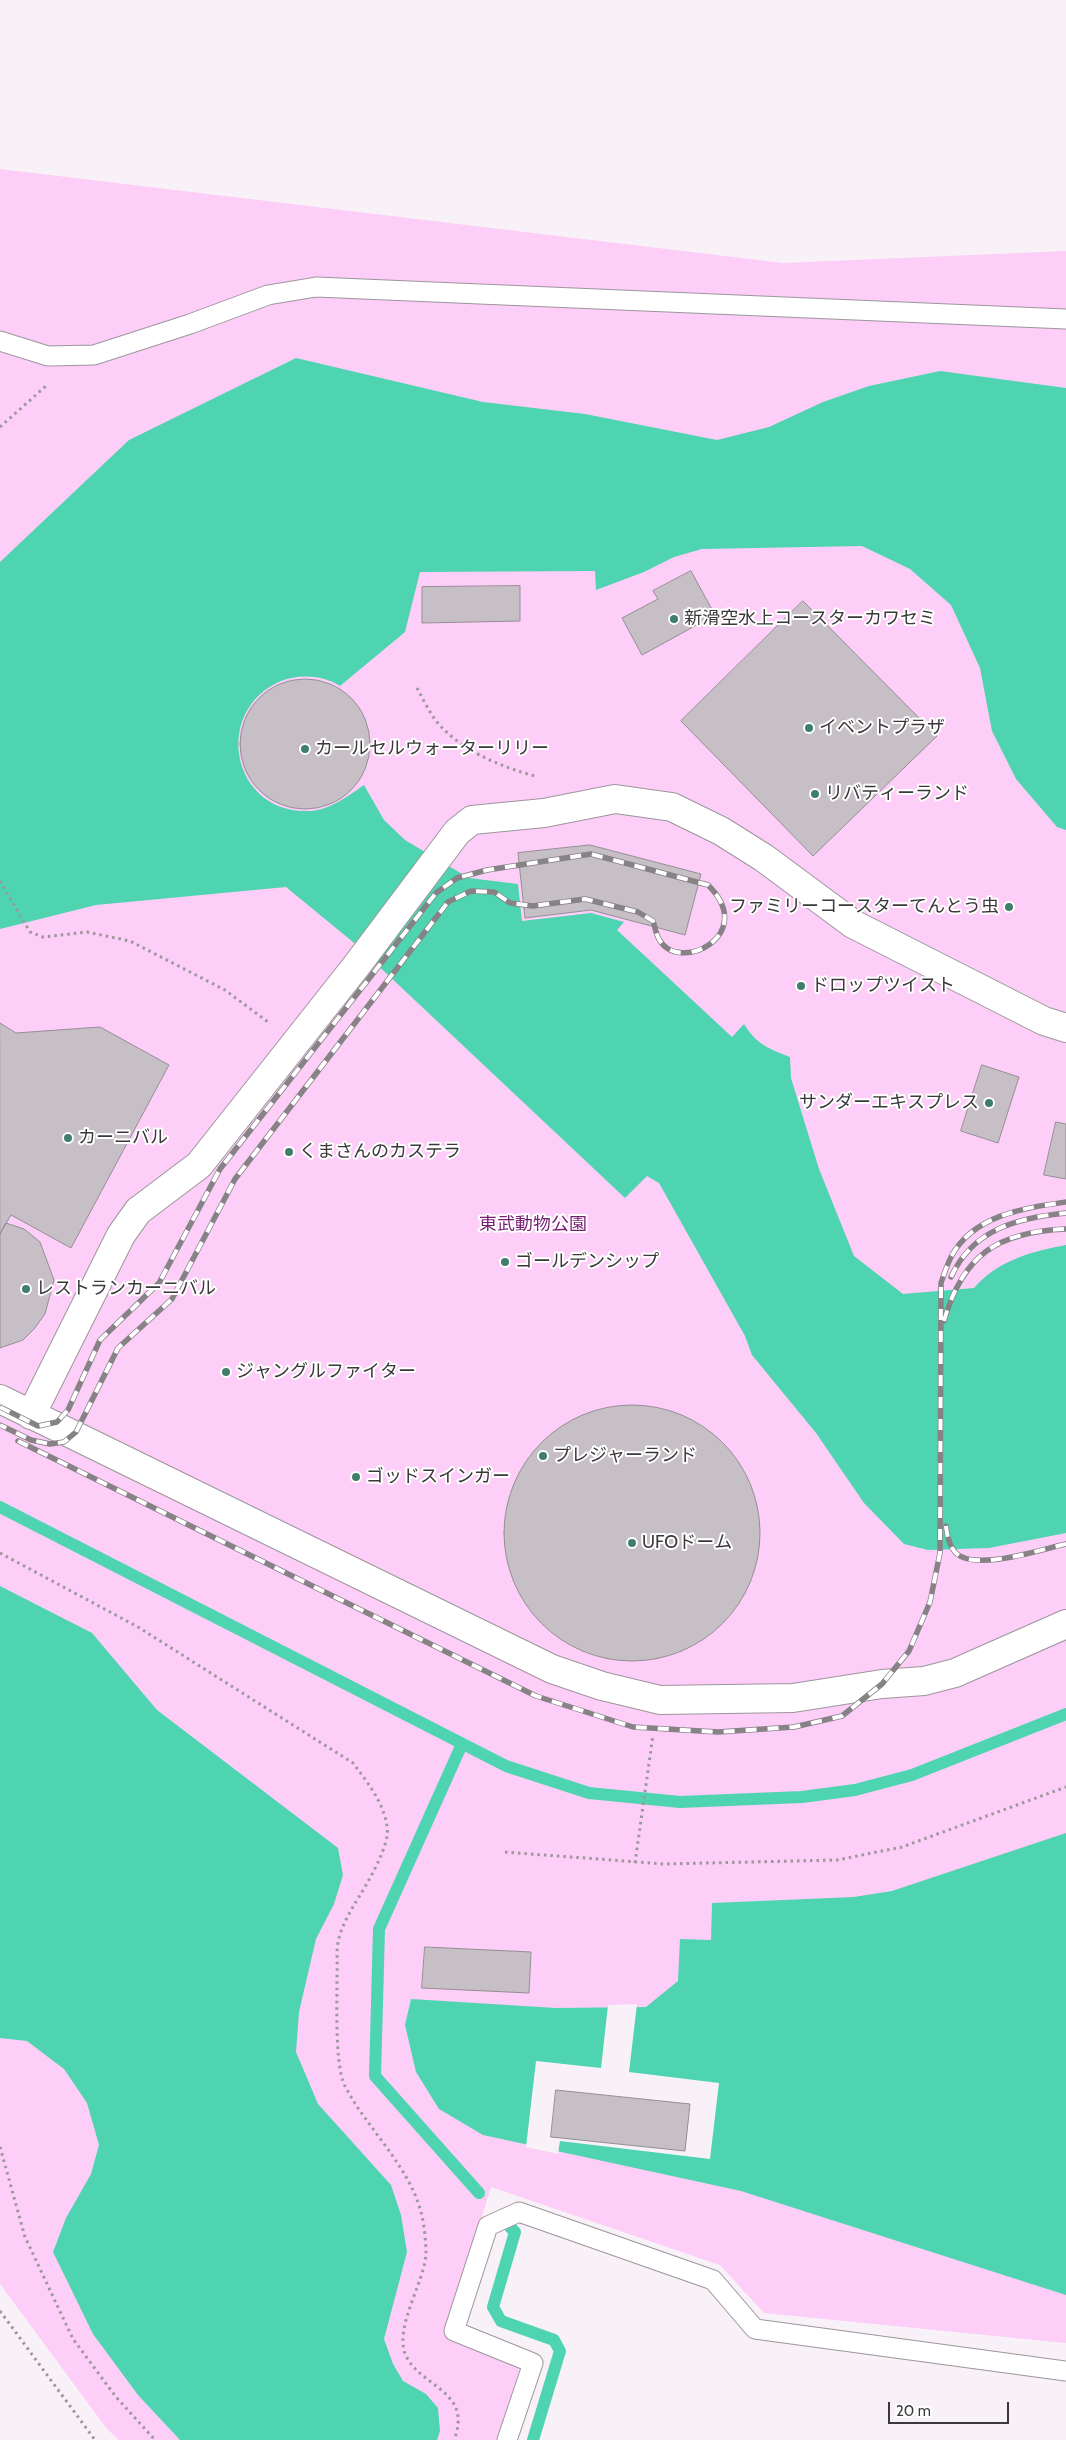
<!DOCTYPE html>
<meta charset="utf-8">
<style>
body{margin:0}
#map{position:relative;width:1066px;height:2440px;overflow:hidden;background:#f8f1f7;font-family:Cabin,sans-serif}
canvas{display:block}
.scale{position:absolute;left:888px;top:2402px;width:121px;height:22px;box-sizing:border-box;border:2px solid #3a383a;border-top:0;padding-left:6px;font-size:15px;line-height:18px;white-space:nowrap;color:#3a383a;-webkit-text-stroke:4px #fff;paint-order:stroke}
</style>
<div id="map">
<canvas width="1066" height="2440"></canvas>
<div class="scale">20 m</div>
</div>
<script>
const ctx = document.querySelector('canvas').getContext('2d');
ctx.lineJoin = 'round';
function paint(path, color) { ctx.fillStyle = color; ctx.fill(path, 'evenodd'); }
function strokePath(path, color, width, dash) { ctx.strokeStyle = color; ctx.lineWidth = width; ctx.lineCap = dash ? 'butt' : 'round'; ctx.setLineDash(dash || []); ctx.stroke(path); }
function drawText(font, color, halo, rows, align = 'center') {
  ctx.font = font + ' Cabin,"Noto Sans JP",sans-serif'; ctx.lineWidth = 4; ctx.setLineDash([]); ctx.textBaseline = 'middle'; ctx.strokeStyle = halo; ctx.fillStyle = color; for (const [text, x, y, turn = 0] of rows) {
    ctx.save(); ctx.translate(x, y); ctx.rotate((+turn || 0) * Math.PI / 180); ctx.textAlign = isNaN(turn) ? turn : align; if (halo) ctx.strokeText(text, 0, 0); ctx.fillText(text, 0, 0); ctx.restore();
  }
}
paint(new Path2D(`
 M0,169L783,263L1066,251V2343L764,2313L720,2265L491,2187L446,2333L521,2365L498,2440H119L107,2429L0,2284Z`), '#fdcef8');
paint(new Path2D(`
 M296,358L483,402L585,414L717,440L769,427L823,402L869,386L940,371L1066,388V830L1057,827L1016,779L992,731L980,668L951,605L910,569L862,546L702,549L674,557L644,572L596,590L595,571L420,572L405,632L340,686C323,675 299,674 281,681C211,711 232,815 310,811C330,810 348,796 364,785L384,820L405,840L469,878L518,884L522,921L591,913L624,922L617,930L732,1037L744,1024C756,1044 769,1049 790,1057L791,1078L819,1169L854,1256L903,1294L974,1288C997,1261 1032,1251 1066,1245V1533L989,1548L928,1550L904,1544L864,1503L816,1433L752,1355L745,1336L659,1183L647,1176L625,1198L353,942L286,887L96,905L0,929V562L129,440Z
 M0,1586L92,1633L157,1710L338,1848L343,1875L334,1904L316,1939L299,2012L296,2052L318,2104L391,2185L401,2215L407,2252L384,2339L393,2364L403,2381L426,2394L438,2408L440,2431L437,2440H180L138,2395L93,2334L53,2252L66,2218L91,2174L99,2145L87,2103L64,2069L27,2041L0,2038Z
 M1066,1833V2295L741,2191L483,2135L439,2109L416,2072L405,2025L411,1999L556,2008L646,2007L678,1981L680,1939L711,1940L712,1903L854,1897L892,1891Z`), '#4ed4b0');
paint(new Path2D(`
 M637,2004L629,2072L719,2083L710,2159L560,2141L558,2154L526,2147L536,2061L601,2068L608,2005Z`), '#f8f1f7');
strokePath(new Path2D(`
 M0,1507L506,1766L589,1793L680,1802L802,1797L855,1790L912,1775L1066,1714
 M462,1744L379,1929L375,2076L479,2193
 M510,2227L515,2232L493,2307L501,2321L554,2340L560,2351L533,2440`), '#4ed4b0', 12);
const building = new Path2D(`
 M691,571L715,615L642,655L622,618L658,599L653,591Z
 M520,586V621L422,623V587Z
 M803,601L937,736L813,856L681,721Z
 M240 744a65 65 0 1 1 130 0a65 65 0 1 1-130 0Z
 M590,845L701,874L685,935L591,910L525,918L518,853Z
 M0,1023L16,1033L100,1027L169,1065L71,1248L11,1215L0,1234Z
 M982,1065L1019,1077L998,1143L961,1131Z
 M1056,1122L1066,1124V1179L1044,1175Z
 M6,1223L24,1229L40,1242L54,1280L45,1314L34,1329L23,1340L0,1348V1234Z
 M504 1533a128 128 0 1 1 256 0a128 128 0 1 1-256 0Z
 M425,1947L531,1952L529,1993L422,1988Z
 M556,2090L690,2104L685,2151L551,2137Z`);
paint(building, '#c6bfc5');
strokePath(building, '#958f95', 1);
const lane = new Path2D(`
 M0,341L48,356L94,355L190,324L268,295L316,287L1066,319
 M507,2440L533,2363L454,2331L488,2226L519,2212L713,2280L755,2329L1066,2371`);
const street = new Path2D(`
 M0,1399L552,1669L602,1686L660,1700L793,1698L882,1684L924,1681L955,1673L1066,1624
 M31,1415L121,1235L138,1211L199,1165L357,965L457,832L472,820L544,813L615,799L672,807L721,831L764,858L853,924L1044,1021L1066,1028`);
strokePath(lane, '#9c969c', 21);
strokePath(street, '#9c969c', 30);
strokePath(new Path2D(`
 M0,427L46,386
 M417,688C423,699 429,712 437,722C460,750 501,767 535,776
 M0,881L30,932L43,937L87,932L130,941L225,990L268,1022
 M0,1553L138,1627L353,1763C367,1782 383,1801 387,1826C391,1846 365,1887 354,1905C345,1921 337,1935 337,1954C338,1983 333,2063 345,2086C367,2129 408,2164 421,2212C424,2223 426,2241 426,2253C425,2282 393,2328 406,2356C422,2388 473,2391 454,2440
 M505,1852L664,1864L837,1860L902,1847L1066,1787
 M635,1863L653,1735
 M0,2147L25,2237L73,2339L116,2397L155,2440
 M0,2311L95,2440`), '#9c979b', 3, [2.5, 4]);
strokePath(lane, '#fff', 19);
strokePath(street, '#fff', 28);
const rail = new Path2D(`
 M951,1277C973,1229 1017,1218 1066,1213
 M944,1321C963,1254 998,1232 1066,1229
 M0,1407L38,1426L57,1422L68,1410L100,1340L159,1283L220,1169L436,893L457,878L487,870L591,854L708,885C759,935 678,975 659,939C656,934 655,927 653,921L638,912L585,899L533,906L510,903L494,892L471,891L448,902L235,1179L172,1299L118,1348L76,1432L64,1442L50,1444L31,1440L0,1425
 M18,1441L536,1696L633,1727L718,1732L794,1727L842,1716L882,1684L909,1651L930,1602L940,1553L941,1283C944,1274 947,1265 951,1257C973,1215 1024,1208 1066,1202
 M946,1526C947,1535 949,1547 957,1554C977,1571 1042,1549 1066,1544`);
strokePath(rail, '#868286', 5.5);
strokePath(rail, '#fff', 4, [11]);
for (const [x, y, r, color] of [
 [674,619,5,"#3f7e6b"],
 [809,728,5,"#3f7e6b"],
 [305,749,5,"#3f7e6b"],
 [815,794,5,"#3f7e6b"],
 [1009,907,5,"#3f7e6b"],
 [801,986,5,"#3f7e6b"],
 [989,1103,5,"#3f7e6b"],
 [68,1138,5,"#3f7e6b"],
 [289,1152,5,"#3f7e6b"],
 [505,1262,5,"#3f7e6b"],
 [26,1289,5,"#3f7e6b"],
 [226,1372,5,"#3f7e6b"],
 [543,1456,5,"#3f7e6b"],
 [356,1477,5,"#3f7e6b"],
 [632,1543,5,"#3f7e6b"]
]) { const dot = new Path2D(); dot.arc(x, y, r, 0, 2 * Math.PI); ctx.fillStyle = color; ctx.fill(dot); strokePath(dot, '#fff', 2); }
drawText('18px', '#3a383a', '#fff', [
 ["新滑空水上コースターカワセミ",684,619],
 ["イベントプラザ",819,728],
 ["カールセルウォーターリリー",315,749],
 ["リバティーランド",825,794],
 ["ファミリーコースターてんとう虫",999,907,"right"],
 ["ドロップツイスト",811,986],
 ["サンダーエキスプレス",979,1103,"right"],
 ["カーニバル",78,1138],
 ["くまさんのカステラ",299,1152],
 ["ゴールデンシップ",515,1262],
 ["レストランカーニバル",36,1289],
 ["ジャングルファイター",236,1372],
 ["プレジャーランド",553,1456],
 ["ゴッドスインガー",366,1477],
 ["UFOドーム",642,1543]
], 'left');
drawText('18px', '#761d72', '#fff', [
 ["東武動物公園",533,1225]
]);
</script>
